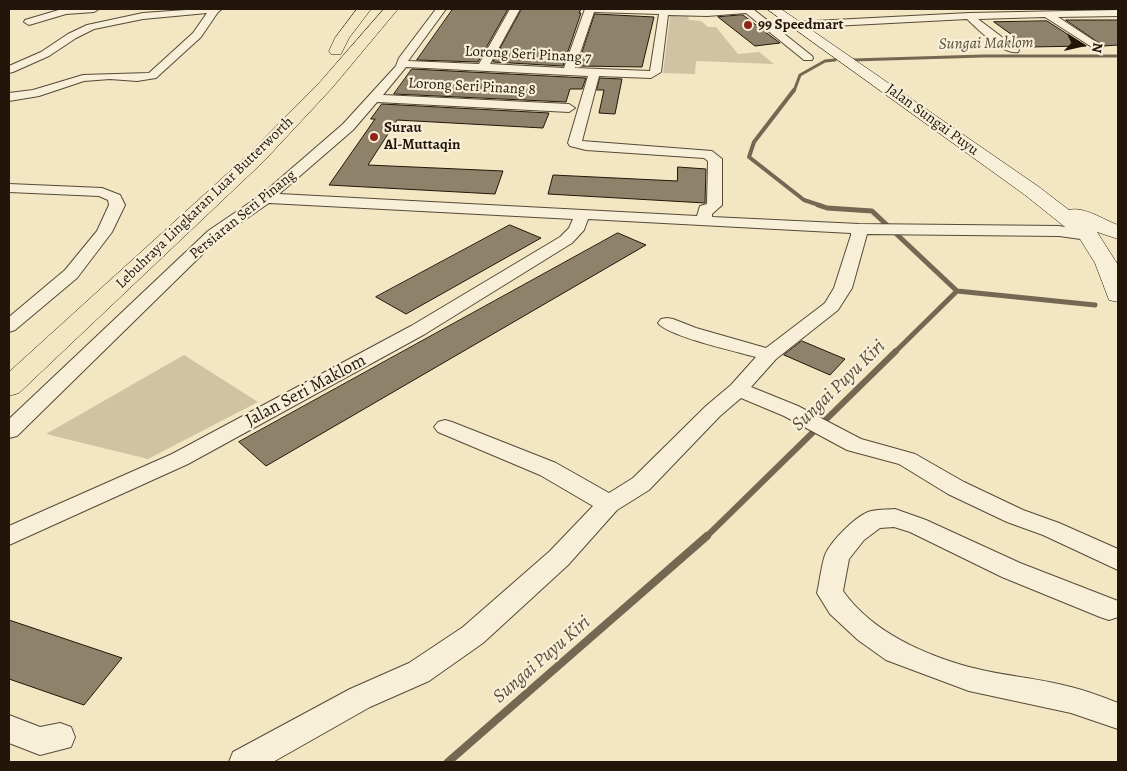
<!DOCTYPE html>
<style>
body{margin:0}
#map{position:relative;width:1127px;height:771px;overflow:hidden;background:#f3e6c2;font-family:Alegreya,serif}
canvas{display:block}
.frame{position:absolute;inset:0;border:10px solid #22160a;pointer-events:none}
.north{position:absolute;left:1057px;top:20px;width:50px;height:50px;-webkit-text-stroke:4px #f7efd7;paint-order:stroke;rotate:100deg;font-size:14px;font-weight:700;line-height:20px;text-align:center;color:#22160a}
.north::after{content:'';display:block;margin:auto;width:18px;height:22px;background:#22160a;clip-path:polygon(50% 0,100% 100%,50% 72%,0 100%)}
</style>
<div id="map">
<canvas width="1127" height="771"></canvas>
<div class="frame"></div>
<div class="north">N</div>
</div>
<script>
const ctx = document.querySelector('canvas').getContext('2d');
ctx.lineJoin = 'round';
function paint(path, color) { ctx.fillStyle = color; ctx.fill(path, 'evenodd'); }
function strokePath(path, color, width, dash) { ctx.strokeStyle = color; ctx.lineWidth = width; ctx.lineCap = dash ? 'butt' : 'round'; ctx.setLineDash(dash || []); ctx.stroke(path); }
function drawText(font, color, halo, rows, align = 'center') {
  ctx.font = font + ' Alegreya,serif'; ctx.lineWidth = 4.5; ctx.setLineDash([]); ctx.textBaseline = 'middle'; ctx.strokeStyle = halo; ctx.fillStyle = color; for (const [text, x, y, turn = 0] of rows) {
    ctx.save(); ctx.translate(x, y); ctx.rotate((+turn || 0) * Math.PI / 180); ctx.textAlign = isNaN(turn) ? turn : align; if (halo) ctx.strokeText(text, 0, 0); ctx.fillText(text, 0, 0); ctx.restore();
  }
}
paint(new Path2D(`
 M678,15H688L689,20L701,21L708,27H716L738,54L759,52L774,64L696,61L695,74L663,73L670,17Z
 M184,355L258,402L148,459L46,434Z`), '#cfc3a3');
strokePath(new Path2D(`
 M853,60L983,56H1118
 M794,91L800,75L825,61L835,60`), '#756853', 3);
strokePath(new Path2D(`
 M794,90L754,142L749,157L804,200L822,206`), '#756853', 4);
strokePath(new Path2D(`
 M818,205L827,208L872,211L957,291L895,352
 M957,291L1095,305`), '#756853', 5);
strokePath(new Path2D(`
 M706,537L896,351`), '#756853', 6);
strokePath(new Path2D(`
 M448,762L707,536`), '#756853', 8);
const building = new Path2D(`
 M453,9H508L478,62L417,60Z
 M522,9H581L579,13H581L563,66L493,62Z
 M595,14L654,17L642,67L578,66Z
 M743,15L768,34L780,43L755,46L718,17Z
 M1066,20H1118V45L1104,46Z
 M1047,21L1086,46L1029,47L994,22Z
 M412,69L586,78L582,89H570L566,102L394,94Z
 M600,78L622,79L615,114L599,113L604,90H597Z
 M382,104L549,113L543,128L397,120L368,165L503,171L495,194L329,185L375,119H371Z
 M678,167L706,169L705,203L548,194L553,175L677,181Z
 M510,225L541,238L406,314L376,297Z
 M618,233L646,245L266,466L239,442Z
 M802,341L845,359L830,375L784,355Z
 M9,620L122,658L84,705L9,679Z`);
paint(building, '#8f826a');
strokePath(building, '#22160a', 1);
const minor = new Path2D(`
 M62,9H99L94,12L66,14L29,25L24,22L25,20Z
 M200,9H222L218,12L201,37L156,78L137,81L110,79L84,81L39,96L9,101V93L33,90L83,75L149,73L193,33L207,13L143,19L94,29L76,38L49,56L13,72L9,73V66L41,52L68,34L87,25L143,13Z
 M436,9H446L408,61L479,64L510,9H520L490,64L564,68L585,9H753L812,56L813,58L812,60H804L746,13L707,16L668,15L661,72L651,78L599,76L582,141L712,151L722,159V205L712,214V217L859,224L1059,226L1094,232L1096,235L1094,238L1088,240L1059,236L867,234L852,288L838,310L776,359L751,387L798,406L861,439L915,454L964,482L1023,510L1059,523L1118,549V570L1043,535L1007,522L948,494L899,464L847,450L784,416L741,398L720,416L649,490L617,510L568,565L483,643L429,681L370,707L273,762H229L233,752L350,689L409,663L463,627L550,551L593,506L540,475L438,432L434,427L438,422L445,420L452,422L556,463L609,493L633,478L706,406L731,385L756,357C738,352 667,336 658,323L661,319L667,318L673,319L696,328L766,348L825,303L834,288L851,235V233L588,219L584,230L572,243L425,334L188,464L9,545V526L172,454L411,326L560,237L569,228L573,219L269,203L220,237L17,436L9,438V419L208,231L261,195L343,124L396,66L399,58ZM594,12L659,14L650,71L575,68ZM406,67L588,76L568,143L570,146L586,150L704,158L708,161L707,204L700,206L697,216L279,194L353,130L377,102L569,112L575,108L569,104L383,95Z
 M1118,10V16L1058,17L1102,46L1103,48L1102,50L1098,51L1045,17L978,19L1019,50L1018,52C1003,55 978,29 967,19L795,28L790,25L795,22L969,13Z
 M9,184L102,188L120,195L125,205L112,232L77,278L15,330L9,332V317L65,270L97,231L109,205L108,200L99,196L9,192Z
 M895,509L926,520L1020,563L1118,601V617L1109,620L1100,617L1002,577L910,532L894,527L880,528L864,540L849,559L843,591C872,632 923,654 969,667C1003,676 1038,678 1071,687C1087,691 1103,697 1118,703V729L1071,713L969,691L886,660L858,640L830,614L817,593C820,581 821,567 825,555C831,541 854,518 868,512C877,509 886,510 895,509Z
 M9,715L40,727L60,723L71,727L75,737L71,747L40,755L9,743Z`);
const secondary = new Path2D(`
 M767,9H781L1039,187L1069,210C1084,206 1104,220 1118,225V239L1097,232L1118,265V302L1109,300L1095,263L1080,239L1025,195Z`);
const motorway = new Path2D(`
 M357,9H371L349,38L341,54H331L329,51L335,38Z
 M384,9H398L332,88L264,161L19,393L9,396V372L250,153L320,82Z`);
strokePath(minor, '#564a38', 2);
strokePath(secondary, '#22160a', 1);
strokePath(motorway, '#22160a', 1);
paint(minor, '#f7efd7');
paint(secondary, '#f7efd7');
paint(motorway, '#f3e6c2');
for (const [x, y, r, color] of [
 [748,25,5,"#8f2418"],
 [374,137,5,"#8f2418"]
]) { const dot = new Path2D(); dot.arc(x, y, r, 0, 2 * Math.PI); ctx.fillStyle = color; ctx.fill(dot); strokePath(dot, '#f7efd7', 2); }
drawText('bold 15px', '#22160a', '#f7efd7', [
 ["99 Speedmart",758,25],
 ["Surau",384,128],
 ["Al-Muttaqin",384,145]
], 'left');
drawText('15px', '#22160a', '#f7efd7', [
 ["Lorong Seri Pinang 7",528,55,3],
 ["Lorong Seri Pinang 8",472,87,3],
 ["Jalan Sungai Puyu",932,120,36],
 ["Lebuhraya Lingkaran Luar Butterworth",205,203,-44],
 ["Persiaran Seri Pinang",243,215,-39]
]);
drawText('italic 16px', '#594d3a', '#f7efd7', [
 ["Sungai Maklom",986,44,-1]
]);
drawText('18px', '#22160a', '#f7efd7', [
 ["Jalan Seri Maklom",306,391,-28]
]);
drawText('italic 19px', '#594d3a', '#f7efd7', [
 ["Sungai Puyu Kiri",839,386,-44],
 ["Sungai Puyu Kiri",542,660,-41]
]);
</script>
